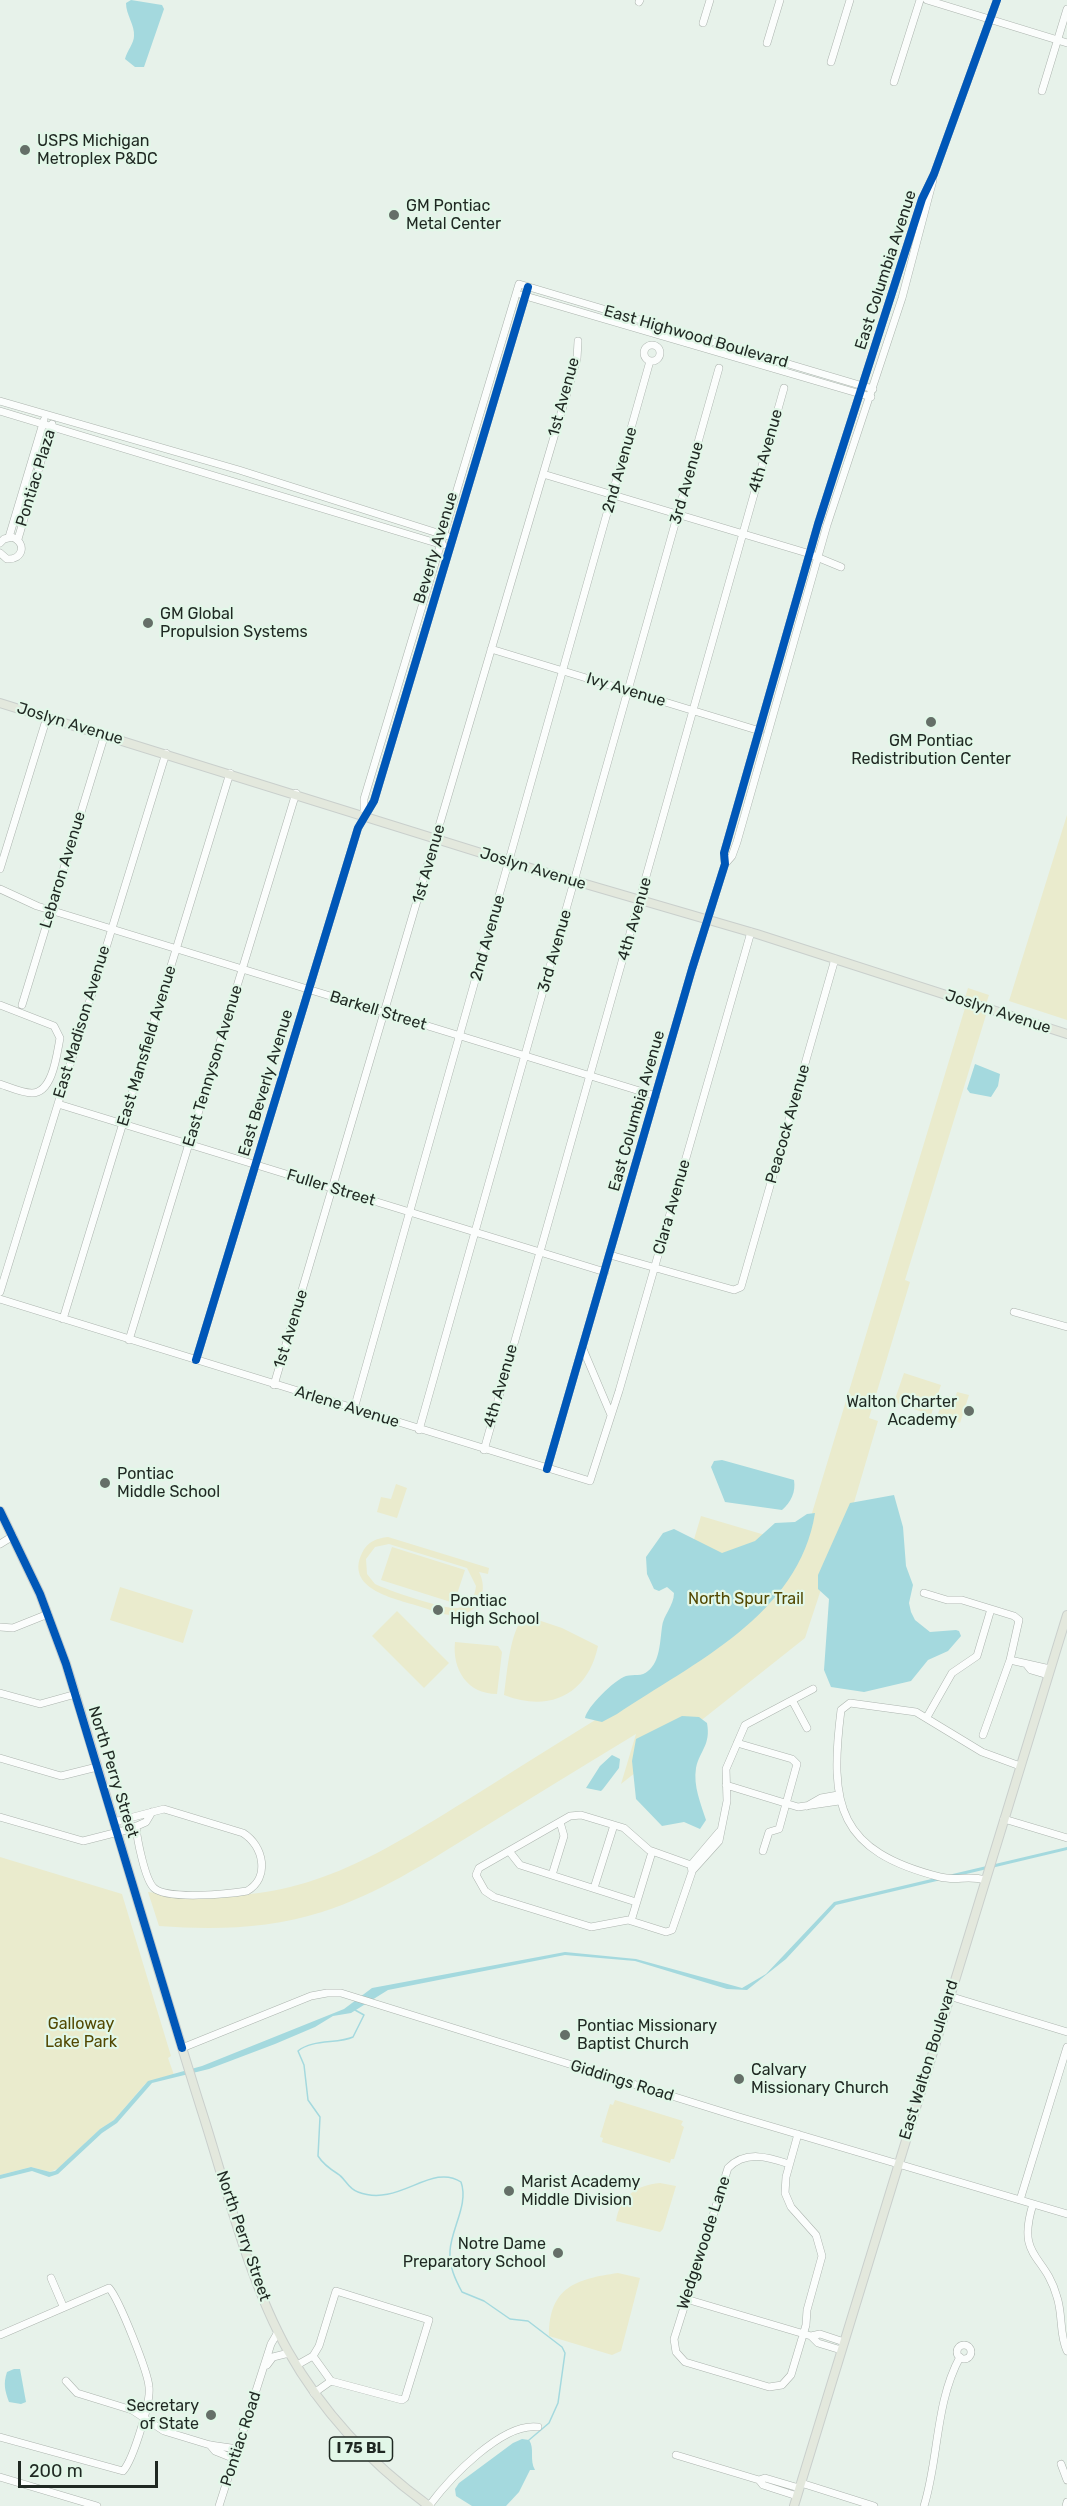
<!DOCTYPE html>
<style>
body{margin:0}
#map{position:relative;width:1067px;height:2506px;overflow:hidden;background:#e7f2ea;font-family:Rubik,sans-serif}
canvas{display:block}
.scale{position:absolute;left:18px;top:2461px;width:140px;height:27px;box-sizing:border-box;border:3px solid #1f2822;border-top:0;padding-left:8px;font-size:18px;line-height:21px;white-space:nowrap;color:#1f2822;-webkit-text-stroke:4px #e2f7e8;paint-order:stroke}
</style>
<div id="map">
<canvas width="1067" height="2506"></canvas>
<div class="scale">200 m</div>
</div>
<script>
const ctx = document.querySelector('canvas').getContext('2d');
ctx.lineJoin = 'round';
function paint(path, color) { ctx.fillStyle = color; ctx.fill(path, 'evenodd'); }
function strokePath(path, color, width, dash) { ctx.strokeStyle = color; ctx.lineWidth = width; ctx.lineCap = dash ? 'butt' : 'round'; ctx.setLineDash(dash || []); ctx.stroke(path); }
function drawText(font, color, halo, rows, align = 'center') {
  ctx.font = font + ' Rubik,sans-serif'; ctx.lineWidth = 4.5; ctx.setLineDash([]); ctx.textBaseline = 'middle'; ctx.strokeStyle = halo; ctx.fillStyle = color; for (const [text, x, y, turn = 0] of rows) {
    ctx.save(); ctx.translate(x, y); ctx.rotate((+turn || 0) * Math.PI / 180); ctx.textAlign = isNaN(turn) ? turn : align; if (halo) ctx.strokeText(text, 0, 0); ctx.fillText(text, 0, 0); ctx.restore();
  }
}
paint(new Path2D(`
 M1067,815V1020L1009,1001Z
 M968,988L989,995L983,1013L986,1015L905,1280L910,1282L869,1418L878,1421L838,1557L832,1556L805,1638L621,1784L636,1734C582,1767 529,1799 476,1832C426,1863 378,1894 322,1912C269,1929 214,1930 159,1926L148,1892C294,1911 362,1865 480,1792C536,1757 593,1721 650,1686L701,1516L802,1546L965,1008L962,1007Z
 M904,1373L941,1385L931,1415L894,1402Z
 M957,1392L969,1395L960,1423L938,1414L942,1402L955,1398Z
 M396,1484L407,1488L397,1518L377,1512L381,1497L391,1499Z
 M388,1537L489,1568L488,1574L479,1572C488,1589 481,1611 460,1615C445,1617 429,1609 415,1605C392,1598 345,1588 362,1553C367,1542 377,1538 388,1537ZM389,1544L467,1568L476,1586C475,1597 469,1607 457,1608C446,1610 387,1590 375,1584L367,1574L366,1559L375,1547Z
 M392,1547L465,1570L454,1603L381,1580Z
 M120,1587L193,1610L183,1643L110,1620Z
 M397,1611L449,1663L424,1688L372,1636Z
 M526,1616L562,1628L598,1646C588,1694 550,1713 504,1695C507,1675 510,1626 526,1616Z
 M455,1642L498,1646L502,1652L497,1694C467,1694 452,1669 455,1642Z
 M0,1857L122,1894L171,2056L168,2058L174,2075L145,2084L114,2120L100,2129L59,2168L50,2172L31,2167L0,2175Z
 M615,2100L683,2121L681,2125L684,2127L674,2159H671L670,2163L602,2142L603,2138L600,2137L610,2104L613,2105Z
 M660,2183L676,2186L663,2229L660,2232L616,2221C620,2197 636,2185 660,2183Z
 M618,2273L640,2278L621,2351L612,2355L549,2336C549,2287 576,2279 618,2273Z`), '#eaebcd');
paint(new Path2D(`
 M131,0L162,5L164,9L144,67H135L125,59C127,51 134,43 134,36C135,25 126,15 126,3Z
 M975,1064L1000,1074L998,1086L991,1097L970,1093L967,1089Z
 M722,1460L794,1480C796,1492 791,1502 782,1510L725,1502L711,1467L714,1461Z
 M894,1495L903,1527L906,1566L913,1585L909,1603L911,1612L915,1620L930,1632L956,1630L959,1631L961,1636L948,1651L928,1660L911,1681L864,1692L831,1687L824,1670L829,1599L818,1589V1575L850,1503Z
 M815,1513C799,1615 693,1663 617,1714L602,1722L585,1718C587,1707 614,1680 626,1676C634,1674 642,1677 648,1671C660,1662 660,1641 662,1627C663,1615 674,1606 674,1593L667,1587L659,1591L654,1589L647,1574L646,1557L663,1533L674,1529L722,1553L755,1541L775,1523L795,1522L807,1514Z
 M682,1716L699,1717L707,1723C711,1745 700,1750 696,1768C693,1786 701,1804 706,1820L700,1829L684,1822L662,1826L636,1799L632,1761L636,1739Z
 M612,1755L620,1759L619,1768L603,1789L601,1791L586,1788L600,1766Z
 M1067,1847V1850L836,1905L786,1959L747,1990L727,1989L635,1961L565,1955L388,1990L351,2013L333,2016L315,2027L275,2044L209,2069L152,2083L117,2123L102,2133L58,2174L49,2177L32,2171L0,2179V2175L31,2167L50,2172L55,2171L100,2129L114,2120L148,2081L202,2066L344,2009L372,1988L565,1952L636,1959L742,1988L766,1974L834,1902Z
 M14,2369H20L26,2402L21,2404L9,2402C5,2391 3,2384 7,2372Z
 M522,2439L529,2440C535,2448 529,2460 535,2470H530L519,2492L506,2506H472L456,2496L455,2489L459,2483L513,2443Z`), '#a4d9de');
strokePath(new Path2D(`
 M355,2010L364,2015L353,2037C338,2044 312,2039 298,2051L304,2065L308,2100L320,2117L318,2156C323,2164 330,2169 338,2174C345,2178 348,2189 358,2192C399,2208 431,2162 461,2182C469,2204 451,2229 450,2251C449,2266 455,2279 462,2292L484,2301L510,2319L528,2321L562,2347L565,2353L558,2403L549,2423L529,2440`), '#a4d9de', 1.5);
const minor = new Path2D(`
 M927,0L1067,43
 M639,2L640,0
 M703,23L710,0
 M767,43L780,0
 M831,62L850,0
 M894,82L920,0
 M1042,91L1067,9
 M522,295L871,397
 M644 353a8 8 0 1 1 16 0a8 8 0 1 1-16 0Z
 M0,401L239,470L447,536
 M0,411L443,545
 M543,474L807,553L841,567
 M9,537L44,420
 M18,539L52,424
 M0,543L4,539L12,537C27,543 23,560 7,559L0,553
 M491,649L760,731
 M364,815V799L519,284L873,389
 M725,864L732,856L737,842L827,525L902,298L933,180
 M0,869L47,717
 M0,889L37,906L656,1096
 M0,1005L54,1026L60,1038C57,1053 53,1093 32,1093C22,1093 9,1087 0,1084
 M22,1005L105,734
 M58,1104L605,1272
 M610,1255L734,1290L741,1287L835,959
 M0,1292L166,753
 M0,1299L590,1481L619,1391L751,932
 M1014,1312L1067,1327
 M63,1319L230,773
 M129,1340L296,793
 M583,1349L611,1415
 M196,1360L358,828L374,801L528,287
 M274,1385L577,359L578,341
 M354,1409L650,361
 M419,1430L719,368
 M484,1450L784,388
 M547,1469L692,969L725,864L724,853L818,524L922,199L934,174L997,0
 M0,1544L13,1536
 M924,1593L947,1600H962L1014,1616L1019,1620L1010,1660L983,1735
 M0,1627L13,1628L48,1614
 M1010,1660L1050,1669
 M1027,1665L1031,1670L1048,1675
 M0,1693L40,1704L76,1694
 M792,1700L807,1728
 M927,1717L952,1673L977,1656L991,1609
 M737,1743L792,1759L797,1764L779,1829L769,1832L763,1851
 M0,1758L61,1776L97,1767
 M726,1785L798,1807L839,1801
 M807,1806L821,1798L838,1795
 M581,1815L624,1828L649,1850L691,1865L692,1872L672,1930L666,1932L628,1920L591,1927L494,1897L485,1891L476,1875L479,1868L570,1816Z
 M0,1817L83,1841L130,1829L146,1822L152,1812
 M1004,1819L1067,1838
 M114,1822L164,1809L243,1833C264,1846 270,1878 247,1891C229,1894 167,1900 154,1888C145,1880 137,1839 136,1826
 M509,1851L520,1865L636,1902
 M691,1865L719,1832
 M692,1871L719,1841L727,1801L726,1769L745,1725L813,1689
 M552,1875L564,1836L560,1822
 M985,1880C970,1875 956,1881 940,1877C838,1851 829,1806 841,1710L850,1703L916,1712L982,1752L1020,1766
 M594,1888L614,1825
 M631,1921L652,1852
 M949,1996L1067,2032
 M182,2048L311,1996L327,1993H341L736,2116L1067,2214
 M789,2164C768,2157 746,2150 728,2168L674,2339L676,2352L685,2362L769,2387L782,2385L791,2375L806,2325L807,2310L822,2256L816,2235L791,2207L785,2193L786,2177L798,2134
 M1020,2200L1067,2047
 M1033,2204C1016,2259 1045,2253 1057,2297C1063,2315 1059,2334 1067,2351
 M51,2278L63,2306
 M686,2299L811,2336L818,2343L841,2350
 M0,2335L109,2288C119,2299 148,2372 149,2387C151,2402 133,2460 123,2471L0,2437
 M811,2336L820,2334L844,2342
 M957 2352a7 7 0 1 1 14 0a7 7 0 1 1-14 0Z
 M267,2365L273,2357L289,2353
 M297,2365L313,2356L319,2346L336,2291L429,2320L405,2398L402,2400L331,2381L313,2356
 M66,2381L77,2393L132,2410L164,2431L210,2445L238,2449
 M314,2393L331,2381
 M210,2445L215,2451L235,2459
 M676,2455L759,2480L763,2485L797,2496
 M1061,2464L1067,2480
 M0,2477L97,2506
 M759,2480L765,2478L799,2488
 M801,2483L874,2506
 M219,2506L271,2344L278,2332
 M429,2506C449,2479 502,2422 538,2427
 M924,2506C939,2458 935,2403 960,2357
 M1066,2506L1067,2502`);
const major = new Path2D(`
 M0,703L510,862L757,934L1067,1034
 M0,1511L40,1594L66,1664C113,1815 156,1967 204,2118C228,2194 249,2281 288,2351C323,2413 371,2464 429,2506
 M794,2506L1067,1615`);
strokePath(minor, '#acb4ae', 8);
strokePath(major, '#c9cfcc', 10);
strokePath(minor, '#fbfdfc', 7);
strokePath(major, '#e3e8dd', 8);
strokePath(new Path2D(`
 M196,1360L358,828L374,801L528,287
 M547,1469L692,969L725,864L724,853L818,524L922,199L934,174L997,0
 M0,1511L40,1594L66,1664L182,2048`), '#0057b8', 8);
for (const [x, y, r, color] of [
 [25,150,6,"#656f68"],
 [394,215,6,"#656f68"],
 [148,623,6,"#656f68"],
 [931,722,6,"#656f68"],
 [969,1411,6,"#656f68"],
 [105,1483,6,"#656f68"],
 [438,1610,6,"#656f68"],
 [565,2035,6,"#656f68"],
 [739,2079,6,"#656f68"],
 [509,2191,6,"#656f68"],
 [558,2253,6,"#656f68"],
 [211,2415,6,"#656f68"]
]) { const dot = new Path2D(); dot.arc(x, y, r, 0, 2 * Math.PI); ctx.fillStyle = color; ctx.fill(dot); strokePath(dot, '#e2f7e8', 2); }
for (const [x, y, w] of [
 [361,2449,63]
]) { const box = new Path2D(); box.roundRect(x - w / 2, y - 12, w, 24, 4.5); ctx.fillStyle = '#e2f7e8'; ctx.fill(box); strokePath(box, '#1f2822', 1.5); }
drawText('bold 15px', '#1f2822', null, [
 ["I 75 BL",361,2449]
]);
drawText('16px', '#1f2822', '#e2f7e8', [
 ["USPS Michigan",37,141],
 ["Metroplex P&DC",37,159],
 ["GM Pontiac",406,206],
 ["Metal Center",406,224],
 ["GM Global",160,614],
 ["Propulsion Systems",160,632],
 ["GM Pontiac",931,741,"center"],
 ["Redistribution Center",931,759,"center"],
 ["Walton Charter",957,1402,"right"],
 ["Academy",957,1420,"right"],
 ["Pontiac",117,1474],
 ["Middle School",117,1492],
 ["Pontiac",450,1601],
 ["High School",450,1619],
 ["Pontiac Missionary",577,2026],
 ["Baptist Church",577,2044],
 ["Calvary",751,2070],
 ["Missionary Church",751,2088],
 ["Marist Academy",521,2182],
 ["Middle Division",521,2200],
 ["Notre Dame",546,2244,"right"],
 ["Preparatory School",546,2262,"right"],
 ["Secretary",199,2406,"right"],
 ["of State",199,2424,"right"]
], 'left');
drawText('16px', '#1f2822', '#e2f7e8', [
 ["East Columbia Avenue",886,270,-72],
 ["East Highwood Boulevard",696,337,16],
 ["1st Avenue",564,397,-75],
 ["4th Avenue",766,451,-74],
 ["2nd Avenue",620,470,-74],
 ["Pontiac Plaza",36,478,-73],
 ["3rd Avenue",687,483,-74],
 ["Beverly Avenue",436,548,-73],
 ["Ivy Avenue",626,690,17],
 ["Joslyn Avenue",70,724,17],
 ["1st Avenue",429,864,-74],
 ["Joslyn Avenue",533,869,17],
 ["Lebaron Avenue",63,870,-73],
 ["4th Avenue",635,919,-74],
 ["2nd Avenue",488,938,-74],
 ["3rd Avenue",555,951,-74],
 ["Barkell Street",378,1011,17],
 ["Joslyn Avenue",998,1012,18],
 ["East Madison Avenue",82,1022,-73],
 ["East Mansfield Avenue",147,1046,-73],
 ["East Tennyson Avenue",213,1066,-73],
 ["East Beverly Avenue",266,1083,-73],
 ["East Columbia Avenue",637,1111,-74],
 ["Peacock Avenue",788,1124,-74],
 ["Fuller Street",331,1188,17],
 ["Clara Avenue",672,1207,-74],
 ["1st Avenue",291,1329,-73],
 ["4th Avenue",501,1386,-74],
 ["Arlene Avenue",347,1407,17],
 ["North Perry Street",113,1772,73],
 ["East Walton Boulevard",929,2060,-73],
 ["Giddings Road",622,2081,17],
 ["North Perry Street",243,2236,71],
 ["Wedgewoode Lane",704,2243,-72],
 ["Pontiac Road",241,2439,-72]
]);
drawText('16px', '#524802', '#e2f7e8', [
 ["North Spur Trail",746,1599],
 ["Galloway",81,2024],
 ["Lake Park",81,2042]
]);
</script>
